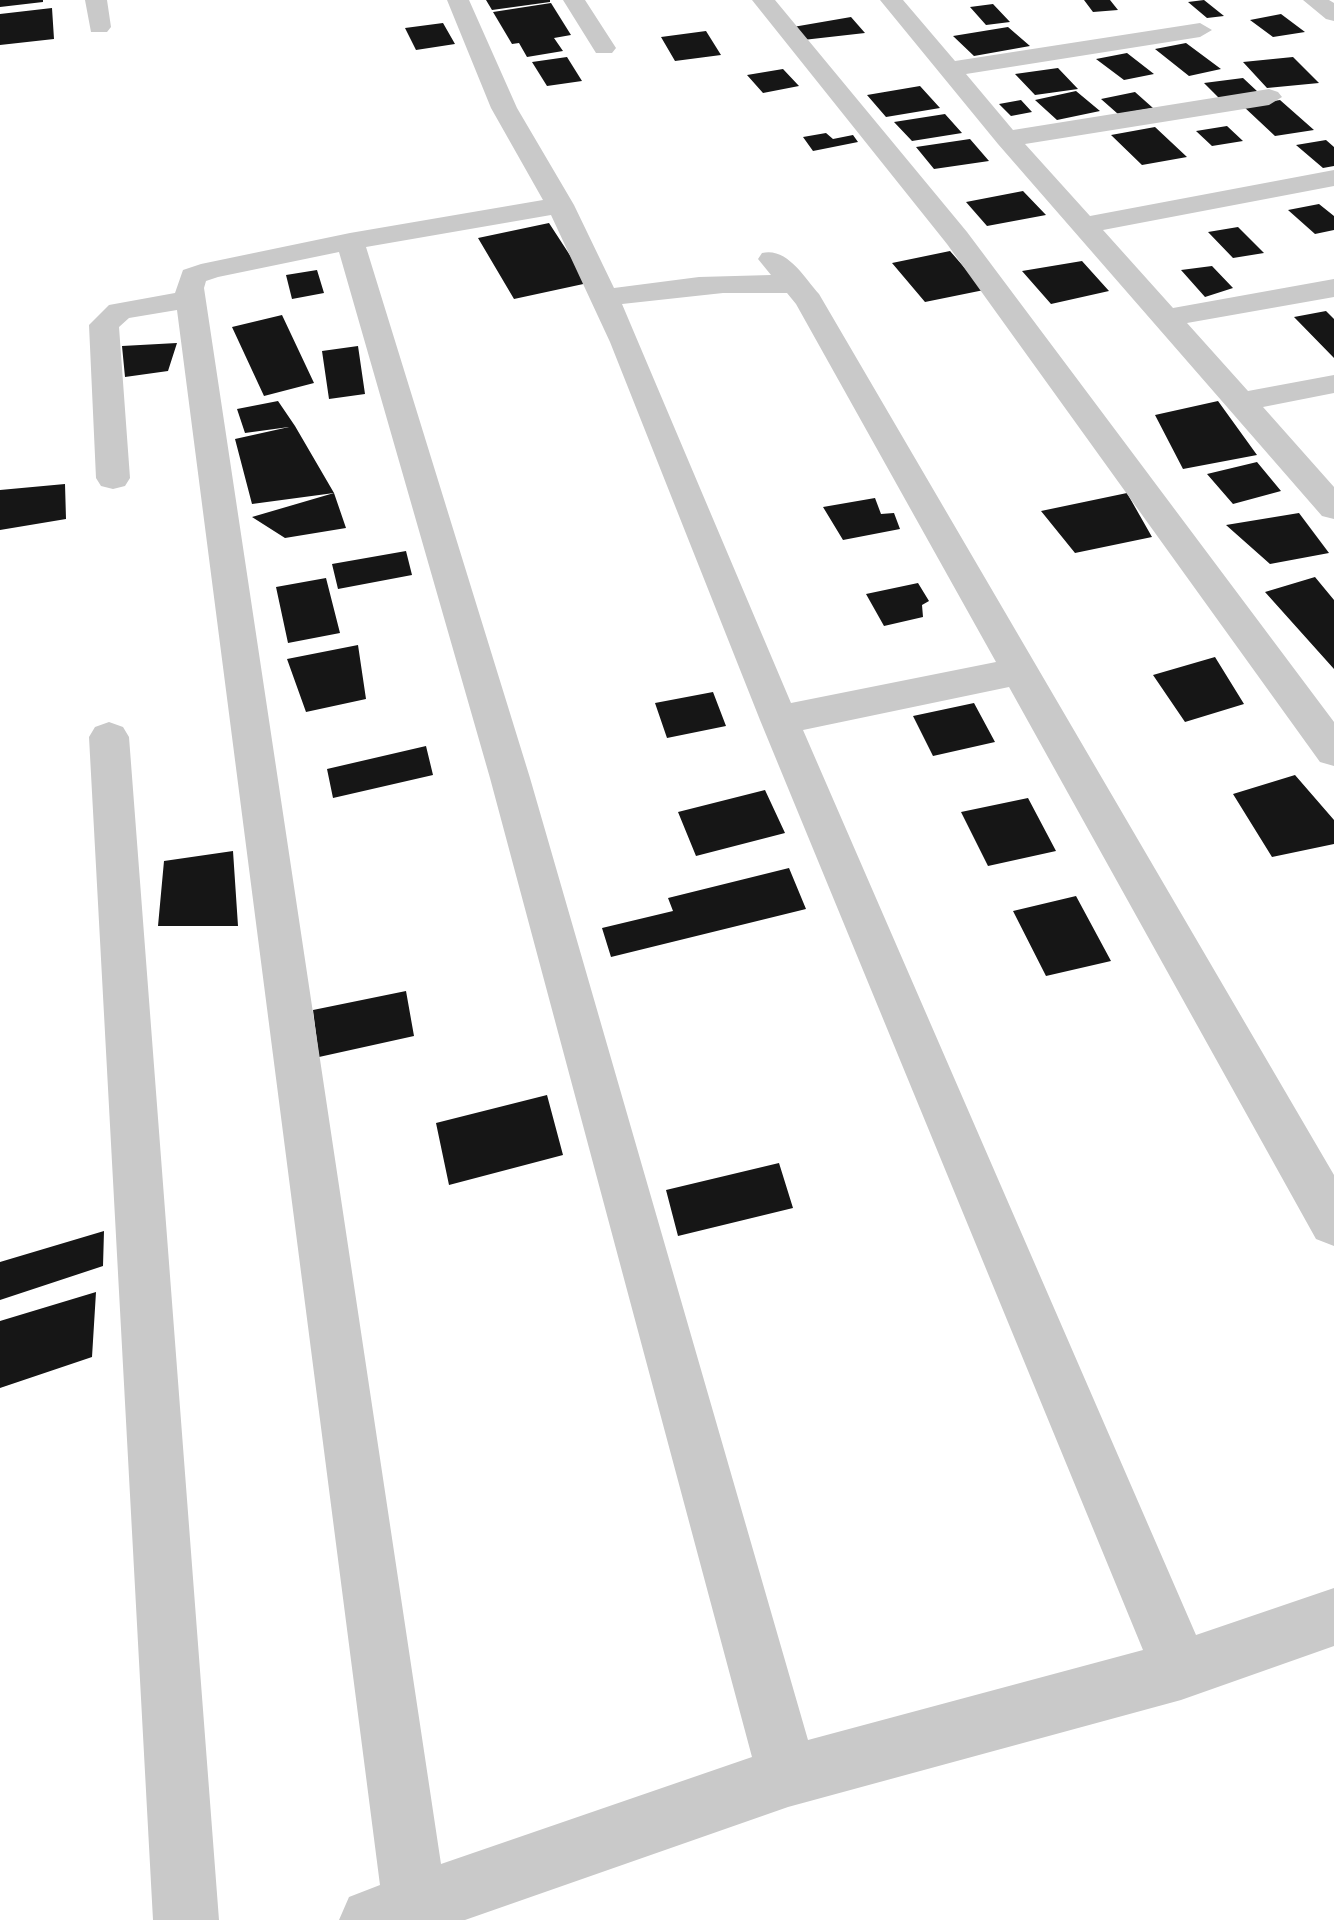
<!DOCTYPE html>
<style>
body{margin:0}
canvas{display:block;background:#fff}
</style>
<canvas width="1334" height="1920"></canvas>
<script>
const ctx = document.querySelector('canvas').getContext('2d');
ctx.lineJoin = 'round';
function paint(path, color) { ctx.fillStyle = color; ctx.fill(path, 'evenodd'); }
paint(new Path2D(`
 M0,0H43V2L0,7Z
 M486,0H550V2L492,10Z
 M1084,0H1110L1118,10L1093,12Z
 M1204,0L1224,16L1207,18L1188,2Z
 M551,3L571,35L554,38L563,51L527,57L519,43L512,44L493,12Z
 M993,4L1010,22L986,25L970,7Z
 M52,8L54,39L0,45V14Z
 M1281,14L1305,32L1273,37L1250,20Z
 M851,17L865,33L803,40L793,27Z
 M443,23L455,44L416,50L405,28Z
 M1008,27L1030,46L974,56L953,36Z
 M706,31L721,55L675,61L661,37Z
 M1186,43L1221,69L1189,76L1155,49Z
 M1127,53L1154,74L1124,80L1096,59Z
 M567,57L582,81L547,86L532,62Z
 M1293,57L1319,83L1267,88L1243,62Z
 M1058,68L1078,89L1035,95L1015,74Z
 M783,69L799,86L763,93L747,75Z
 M1243,78L1258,92L1219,98L1204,83Z
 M920,86L940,108L886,117L867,95Z
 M1076,91L1100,111L1057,120L1035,100Z
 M1135,92L1153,108L1118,114L1101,99Z
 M1021,100L1032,112L1011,116L999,104Z
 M1280,100L1314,130L1275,136L1243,106Z
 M945,114L962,133L912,141L894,122Z
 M1227,126L1243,141L1212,146L1196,131Z
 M1155,127L1187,157L1142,165L1111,135Z
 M826,133L833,139L853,135L858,142L813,151L803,137Z
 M970,139L989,161L934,169L916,147Z
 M1326,140L1334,147V166L1323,168L1296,145Z
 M1023,191L1046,215L987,226L966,202Z
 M1319,204L1334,216V230L1315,234L1288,210Z
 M549,223L588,283L514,299L478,238Z
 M1238,227L1264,253L1233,258L1208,232Z
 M950,251L984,290L925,302L892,263Z
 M1082,261L1109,291L1051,304L1022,271Z
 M1212,266L1233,288L1205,297L1181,270Z
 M317,270L324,293L292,299L286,275Z
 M1326,311L1334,319V358L1294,317Z
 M282,315L314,383L264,396L232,327Z
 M177,343L168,371L125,377L122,346Z
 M358,346L365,394L329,399L322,351Z
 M278,401L295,426L334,493L252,504L235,439L289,427L245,433L237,409Z
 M1218,401L1257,455L1183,469L1155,415Z
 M1257,462L1281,491L1233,504L1207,474Z
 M65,484L66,519L0,530V490Z
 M334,493L346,528L285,538L252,517Z
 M1127,493L1152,537L1075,553L1041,511Z
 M875,498L881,514L894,513L900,529L843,540L823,507Z
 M1299,513L1329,553L1270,564L1226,525Z
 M406,551L412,575L338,589L332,564Z
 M1315,577L1334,600V669L1265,592Z
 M326,578L340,633L288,643L276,587Z
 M918,583L929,601L922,605L923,617L884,626L866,594Z
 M358,645L366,699L306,712L287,659Z
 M1215,657L1244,704L1185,722L1153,675Z
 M713,692L726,726L667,738L655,703Z
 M974,703L995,742L933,756L913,716Z
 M426,746L433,775L333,798L327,769Z
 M1295,775L1334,820V844L1272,857L1233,794Z
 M765,790L785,833L696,856L678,812Z
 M1028,798L1056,851L988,866L961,812Z
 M233,851L238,926H158L164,861Z
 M789,868L806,909L611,957L602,928L673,911L668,898Z
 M1076,896L1111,961L1046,976L1013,911Z
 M406,991L414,1036L319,1057L313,1010Z
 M547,1095L563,1155L449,1185L436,1123Z
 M779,1163L793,1208L678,1236L666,1190Z
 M104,1231L103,1266L0,1300V1262Z
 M96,1292L92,1357L0,1388V1321Z`), '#161616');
paint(new Path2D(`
 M85,0H107L111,27L107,32H91Z
 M447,0H469L517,108L574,205L614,288L699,277L771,275L758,259L762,253C787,247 804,277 819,294L1334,1175V1246L1316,1239L1009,687L803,730L1196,1635L1334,1588V1646L1181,1700L788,1807L465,1920H339L349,1897L380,1885L177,310L129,318L119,327L130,478L125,486L113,489L101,486L96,478L89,325L109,305L175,293L183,270L201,264L350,233L543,200L491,108ZM551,215L610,342L760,720L1143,1650L808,1740L530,778L366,247ZM339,252L490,778L752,1757L441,1864L204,288L206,281L218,277ZM723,293H787L796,304L996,662L791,703L622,304Z
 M563,0H585L616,48L612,53H596Z
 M752,0H775L967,232L1334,722V766L1320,762L947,244Z
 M880,0H903L955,61L1200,23L1212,30L1200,37L966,74L1013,130L1269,89L1278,92L1282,97L1269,105L1025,144L1090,216L1334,170V186L1103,230L1173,308L1334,279V297L1187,323L1248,391L1334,375V393L1263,407L1334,487V519L1322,516L998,144Z
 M1303,0H1329L1334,3V21L1326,19Z
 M109,722L123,727L129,737L219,1920H153L89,737L95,727Z`), '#c9c9c9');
</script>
